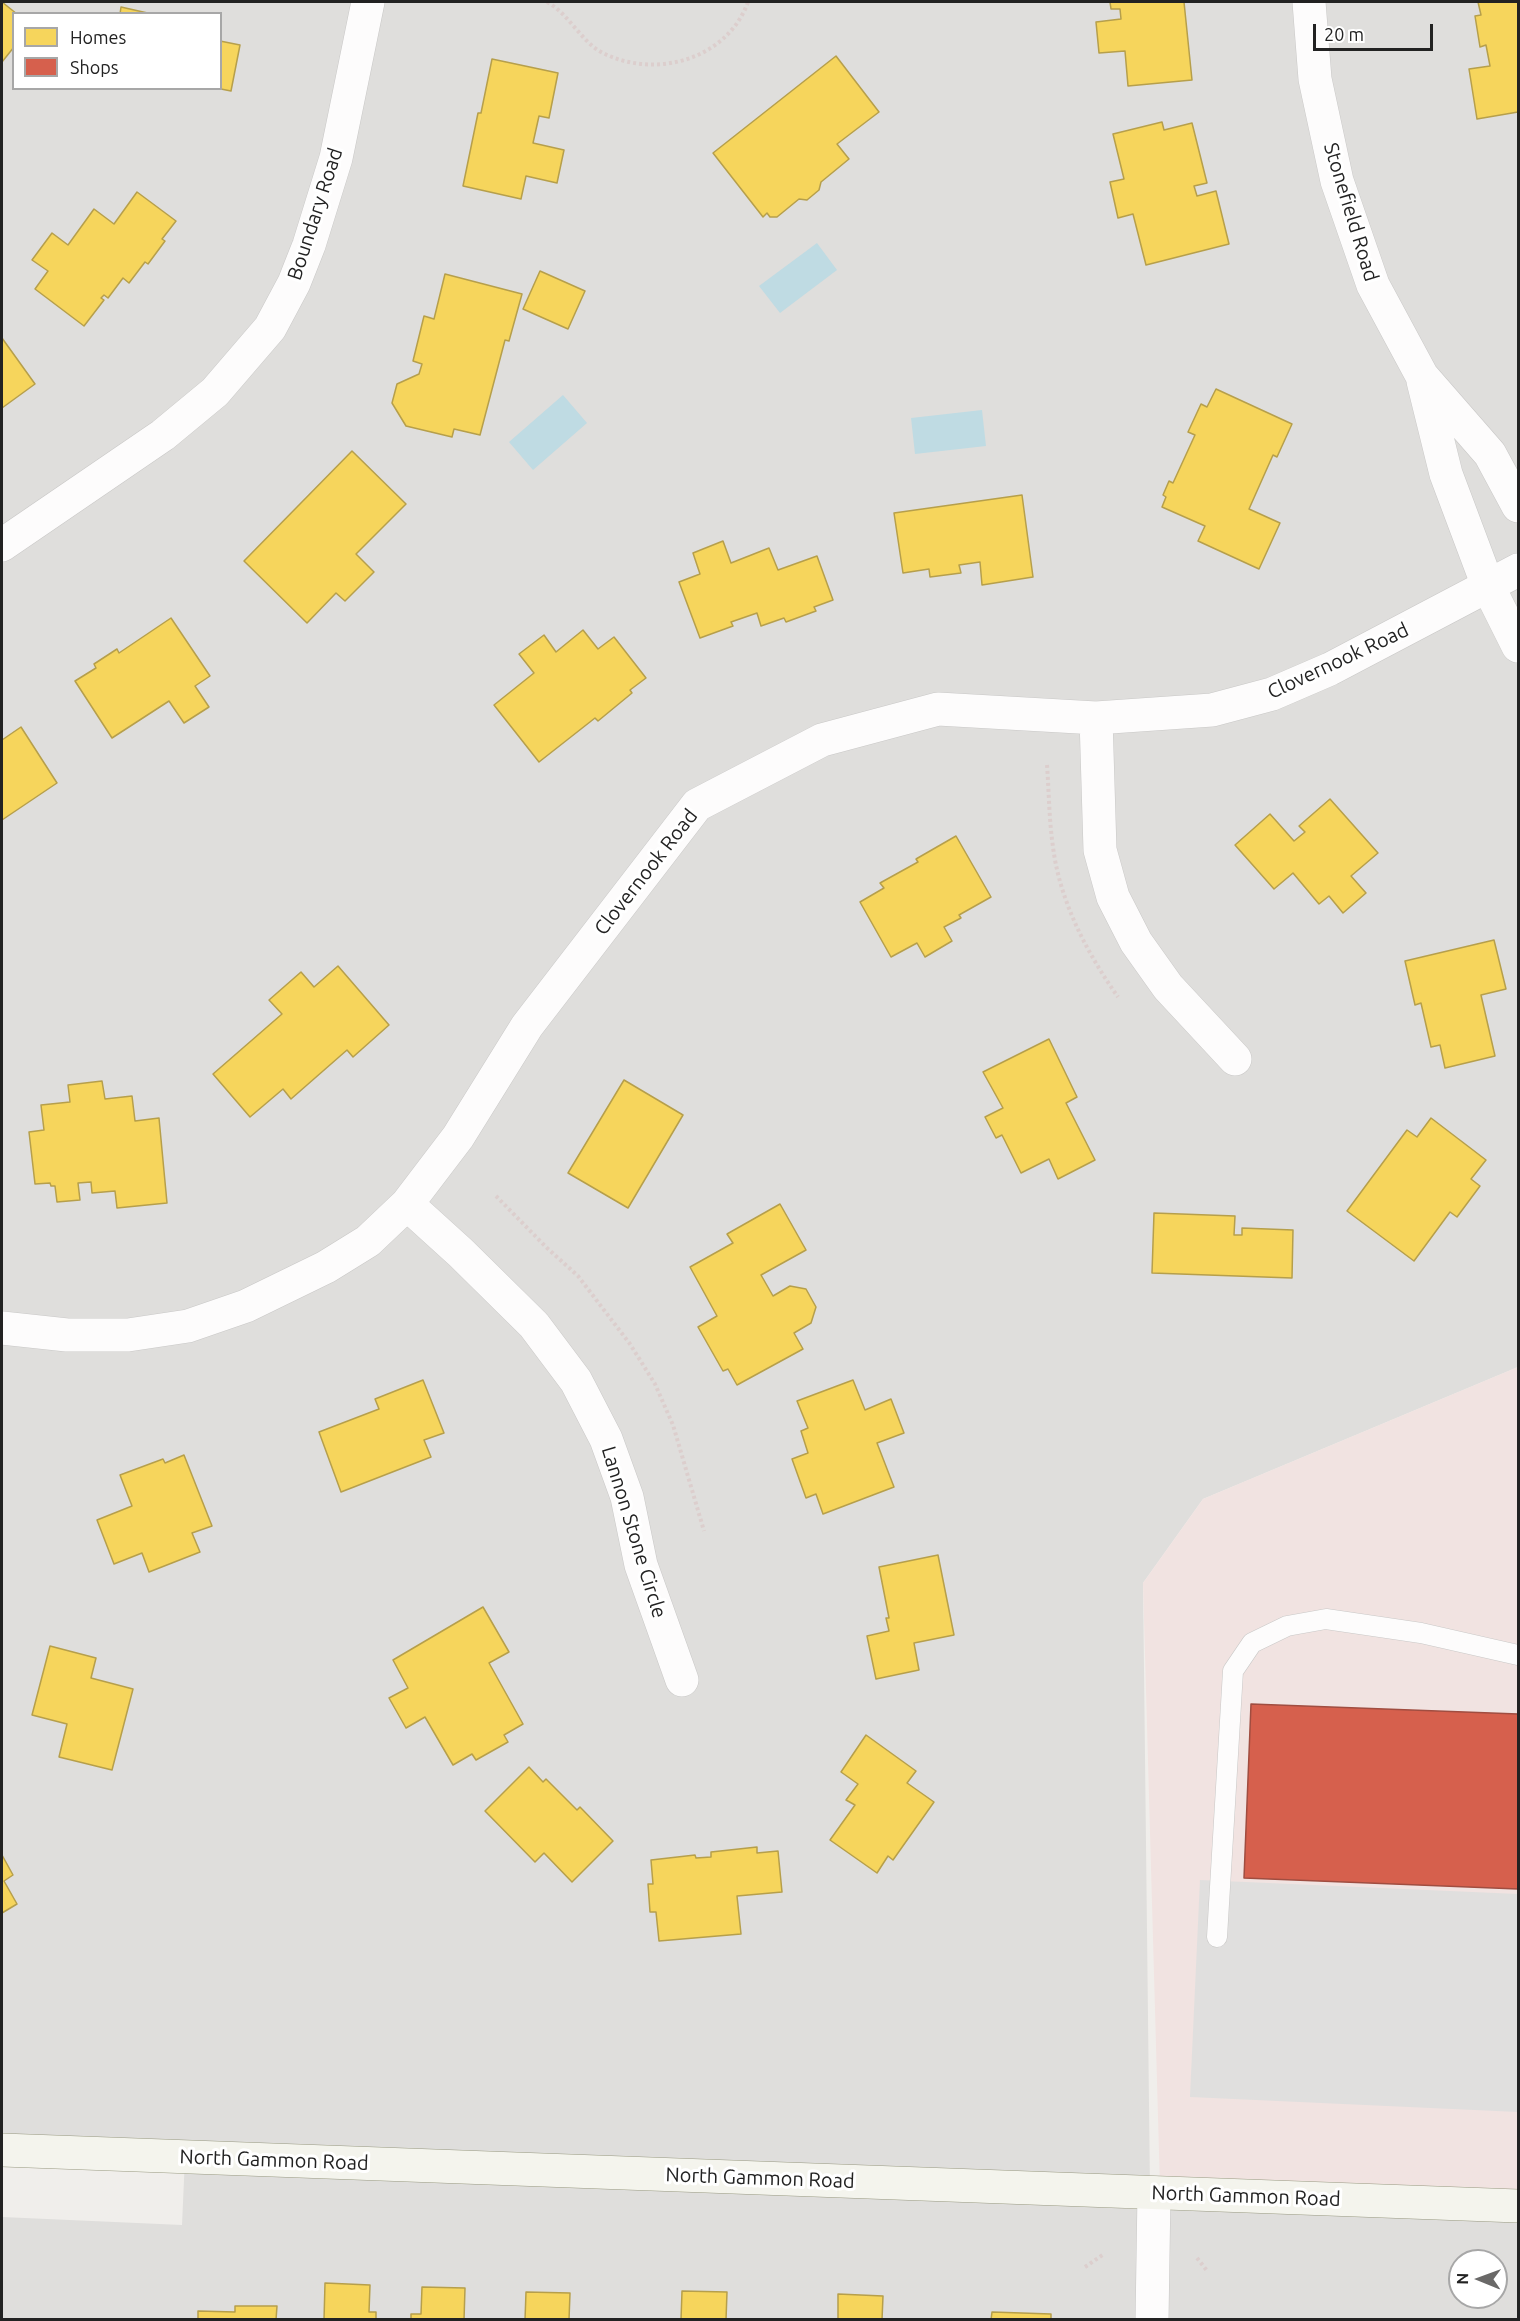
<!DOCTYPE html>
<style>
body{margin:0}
#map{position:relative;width:1520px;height:2321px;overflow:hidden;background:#f0eeeb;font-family:Ubuntu,sans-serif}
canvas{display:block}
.frame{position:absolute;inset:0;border:3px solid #222;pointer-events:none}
.legend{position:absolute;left:12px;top:12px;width:210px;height:78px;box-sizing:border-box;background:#fff;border:2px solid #a7a7a7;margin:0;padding:8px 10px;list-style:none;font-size:18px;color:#222}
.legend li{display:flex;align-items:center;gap:12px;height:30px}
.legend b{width:30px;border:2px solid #a7a7a7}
.north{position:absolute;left:1448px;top:2249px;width:60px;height:60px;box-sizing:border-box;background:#fff;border:2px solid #a7a7a7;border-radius:50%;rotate:271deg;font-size:16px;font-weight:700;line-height:24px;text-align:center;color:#222}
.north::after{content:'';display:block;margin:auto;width:21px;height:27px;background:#6a6968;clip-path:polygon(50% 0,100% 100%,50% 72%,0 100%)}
.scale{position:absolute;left:1313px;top:24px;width:120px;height:27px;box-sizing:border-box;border:3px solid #222;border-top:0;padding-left:8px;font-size:18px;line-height:21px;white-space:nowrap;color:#222;-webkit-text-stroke:4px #fff;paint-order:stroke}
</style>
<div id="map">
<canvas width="1520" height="2321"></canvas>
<div class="frame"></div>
<ul class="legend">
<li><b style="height:16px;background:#f6d55c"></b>Homes</li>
<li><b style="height:16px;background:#d6604d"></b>Shops</li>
</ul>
<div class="north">N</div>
<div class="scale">20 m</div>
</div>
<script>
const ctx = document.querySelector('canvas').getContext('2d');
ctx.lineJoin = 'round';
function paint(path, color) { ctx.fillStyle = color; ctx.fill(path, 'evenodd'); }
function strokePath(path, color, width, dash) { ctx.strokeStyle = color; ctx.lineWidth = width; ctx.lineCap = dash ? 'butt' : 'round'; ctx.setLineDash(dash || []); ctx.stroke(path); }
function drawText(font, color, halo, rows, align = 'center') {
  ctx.font = font + ' Ubuntu,sans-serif'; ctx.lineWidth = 6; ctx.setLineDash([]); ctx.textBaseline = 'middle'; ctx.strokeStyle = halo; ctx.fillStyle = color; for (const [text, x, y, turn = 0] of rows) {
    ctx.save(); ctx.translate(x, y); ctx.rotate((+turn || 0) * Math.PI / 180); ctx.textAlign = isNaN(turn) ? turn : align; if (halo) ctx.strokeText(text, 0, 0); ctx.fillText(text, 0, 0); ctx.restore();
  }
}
paint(new Path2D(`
 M2,2H1518V1367L1203,1499L1143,1583L1150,2191L232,2159L1155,2210L1518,2214V2319H2V2217L182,2225L185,2157L2,2150ZM14,14H220V88H14ZM1460,2261H1496V2297H1460Z`), '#dfdedc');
paint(new Path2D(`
 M1518,1367V2204L1160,2188L1143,1583L1203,1499Z`), '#f1e3e1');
paint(new Path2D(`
 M1200,1880L1518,1894V2112L1190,2097Z`), '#e0dfde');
paint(new Path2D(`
 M817,243L837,270L780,313L759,286Z
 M563,395L587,423L533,470L509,442Z
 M982,410L986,446L915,454L911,418Z`), '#bfdbe3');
const homes = new Path2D(`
 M2,2L17,14H14V47L2,62Z
 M1110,2H1184L1192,80L1128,86L1125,51L1099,53L1096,22L1121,19L1120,9H1111Z
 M1478,2H1518V112L1477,119L1469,69L1490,66L1486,45L1480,47L1475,16L1481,15Z
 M121,7L152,14H120Z
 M220,41L240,45L231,91L216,88H220Z
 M836,56L879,112L837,144L849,159L821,182L819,190L807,200L799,199L777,217H770L767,213L763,217L713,153Z
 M492,59L558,73L549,118L539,116L533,143L564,150L557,183L526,176L521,199L463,186L478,113H481Z
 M1162,122L1164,130L1192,123L1207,183L1194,186L1197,196L1216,191L1229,244L1146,265L1133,214L1118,218L1110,182L1124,179L1113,134Z
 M137,192L176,221L162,239L165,241L148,264L145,262L129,283L123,278L108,298L104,295L101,298L104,300L84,326L35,289L48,271L32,260L52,233L68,245L94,209L114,224Z
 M540,271L585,291L568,329L523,309Z
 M445,274L522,294L509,341L505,340L480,435L454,429L452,437L406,426L392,403L397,384L419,374L422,364L413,361L424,316L434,319Z
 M2,338L35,384L2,408Z
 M1216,389L1292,424L1277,457L1273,455L1249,509L1280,523L1259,569L1198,541L1205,526L1162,507L1166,497L1163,495L1169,481L1173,483L1195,435L1188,432L1201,404L1207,407Z
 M352,451L406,504L356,554L374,572L345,601L336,593L307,623L244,561Z
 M1022,495L1033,577L982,585L980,562L959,565L961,573L930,577L929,569L903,573L894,513Z
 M723,541L731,563L769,548L778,570L817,556L833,600L814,607L816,611L786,622L784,618L761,626L757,613L731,622L733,626L700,638L679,582L700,574L693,553Z
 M171,618L210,676L195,686L209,707L184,723L169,701L112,738L75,681L96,668L94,664L117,649L119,653Z
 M583,630L598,649L614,637L646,678L630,690L632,693L598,721L595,718L539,762L494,705L534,673L519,654L544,635L556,652Z
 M21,727L57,783L2,820V740Z
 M1330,799L1378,853L1351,876L1366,893L1343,913L1329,896L1319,904L1293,873L1274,889L1235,845L1270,814L1294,841L1305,832L1299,826Z
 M956,836L991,897L959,915L961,918L944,927L952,941L925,957L917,943L891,957L860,902L884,888L880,883L918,862L916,859Z
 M1494,940L1506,989L1481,995L1495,1056L1445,1068L1440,1045L1431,1047L1421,1003L1415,1005L1405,961Z
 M338,966L389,1025L353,1057L347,1050L291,1099L283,1089L250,1117L213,1074L282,1014L269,1000L301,972L314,987Z
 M1049,1039L1077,1097L1066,1103L1095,1160L1058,1179L1049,1159L1021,1173L1002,1135L996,1138L985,1117L1003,1108L983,1072Z
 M624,1080L683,1115L628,1208L568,1173Z
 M102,1081L105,1099L132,1096L135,1121L159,1118L167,1203L117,1208L115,1191L92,1193L91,1182L78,1183L80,1200L57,1202L55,1186H51L50,1183L35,1184L29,1132L44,1130L41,1105L70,1102L68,1085Z
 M1431,1118L1486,1160L1471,1179L1480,1186L1457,1217L1450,1212L1414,1261L1347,1211L1407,1130L1417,1137Z
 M780,1204L806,1250L761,1275L773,1296L790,1286L806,1289L816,1307L811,1323L794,1333L803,1349L737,1385L728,1369L723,1371L698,1327L717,1316L690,1267L733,1243L727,1234Z
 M1154,1213L1235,1216L1234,1235H1242V1228L1293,1230L1292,1278L1152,1273Z
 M423,1380L444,1433L424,1440L431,1457L341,1492L319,1432L379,1409L375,1399Z
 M853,1380L865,1410L891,1399L904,1433L877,1443L894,1487L823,1514L816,1494L806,1498L792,1459L808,1453L801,1431L808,1428L797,1401Z
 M184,1455L212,1526L192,1533L200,1552L149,1572L142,1553L114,1564L97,1520L132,1506L120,1475L163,1459L165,1463Z
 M938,1555L954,1635L914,1643L919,1670L876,1679L867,1636L889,1631L886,1618H889L879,1567Z
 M483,1607L509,1652L489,1663L523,1724L504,1735L508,1742L476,1760L472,1754L453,1765L425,1717L406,1728L389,1698L408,1688L393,1660Z
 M50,1646L96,1658L91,1678L133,1689L112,1770L59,1757L67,1724L32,1715Z
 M866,1735L916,1771L907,1783L934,1802L893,1860L888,1856L877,1873L830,1840L855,1805L846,1800L858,1784L841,1772Z
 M529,1767L543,1782L546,1779L577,1810L580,1807L613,1841L572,1882L544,1853L535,1862L485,1811Z
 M757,1847V1853L778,1851L782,1892L737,1896L741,1934L659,1941L656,1912H650L648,1884H653L651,1860L695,1855L696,1858L711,1857V1852Z
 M2,1855L13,1875L4,1881L17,1904L2,1913Z
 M325,2283L370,2285L369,2312H376V2320H324Z
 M422,2287L465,2288L464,2320H411V2314H421Z
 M682,2291L727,2292L726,2320H681Z
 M526,2292L570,2293L569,2320H525Z
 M838,2294L883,2296L882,2320H838Z
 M235,2306H277L276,2320H198V2311L235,2312Z
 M992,2312L1051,2314V2320H991Z`);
paint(homes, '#f6d55c');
strokePath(homes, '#b69f4b', 1.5);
const shops = new Path2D(`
 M1251,1704L1518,1714V1889L1244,1878Z`);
paint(shops, '#d6604d');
strokePath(shops, '#a04d40', 1.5);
const service = new Path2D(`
 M1217,1937L1233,1671L1252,1643L1287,1626L1326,1619L1421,1633L1518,1655`);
const minor = new Path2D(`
 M2,545L163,435L215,392L270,328L294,283L309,245L336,158L368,2
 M1096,718L1100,850L1113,897L1136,942L1168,987L1235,1059
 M407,1204L461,1253L534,1325L576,1381L606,1439L627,1497L641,1565L682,1680
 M2,1328L67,1335H128L188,1326L246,1306L326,1267L368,1241L407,1204L458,1137L527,1026L697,805L822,740L938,709L1096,718L1212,710L1272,694L1330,669L1518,570
 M1152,2320L1154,2193`);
const tertiary = new Path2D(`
 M1309,2L1315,79L1337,181L1373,285L1422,376L1490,454L1518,506
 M1423,381L1446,474L1488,586L1518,646`);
const secondary = new Path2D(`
 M2,2150L1518,2206`);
strokePath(service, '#c9c8c7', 21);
strokePath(minor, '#c9c8c7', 34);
strokePath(tertiary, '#c9c8c7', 34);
strokePath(secondary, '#999a82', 34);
strokePath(new Path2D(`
 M547,2C568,13 581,41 601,52C654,80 727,60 748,2
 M1047,765C1049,792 1049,820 1053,847C1060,902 1087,953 1118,997
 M496,1196L546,1247L578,1276L630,1344L655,1384L673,1425L704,1531
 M1197,2258L1208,2272
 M1085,2267L1104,2254`), '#dccecd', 4, [3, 3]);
strokePath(service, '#fdfcfc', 20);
strokePath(minor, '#fdfcfc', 33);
strokePath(tertiary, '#fdfcfc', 33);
strokePath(secondary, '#f4f4ed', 33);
drawText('20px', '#222', '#fff', [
 ["Stonefield Road",1351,212,73],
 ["Boundary Road",315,214,-72],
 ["Clovernook Road",1338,661,-25],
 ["Clovernook Road",646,872,-52],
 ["Lannon Stone Circle",634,1532,73],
 ["North Gammon Road",274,2160,2],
 ["North Gammon Road",760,2178,2],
 ["North Gammon Road",1246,2196,2]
]);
</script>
